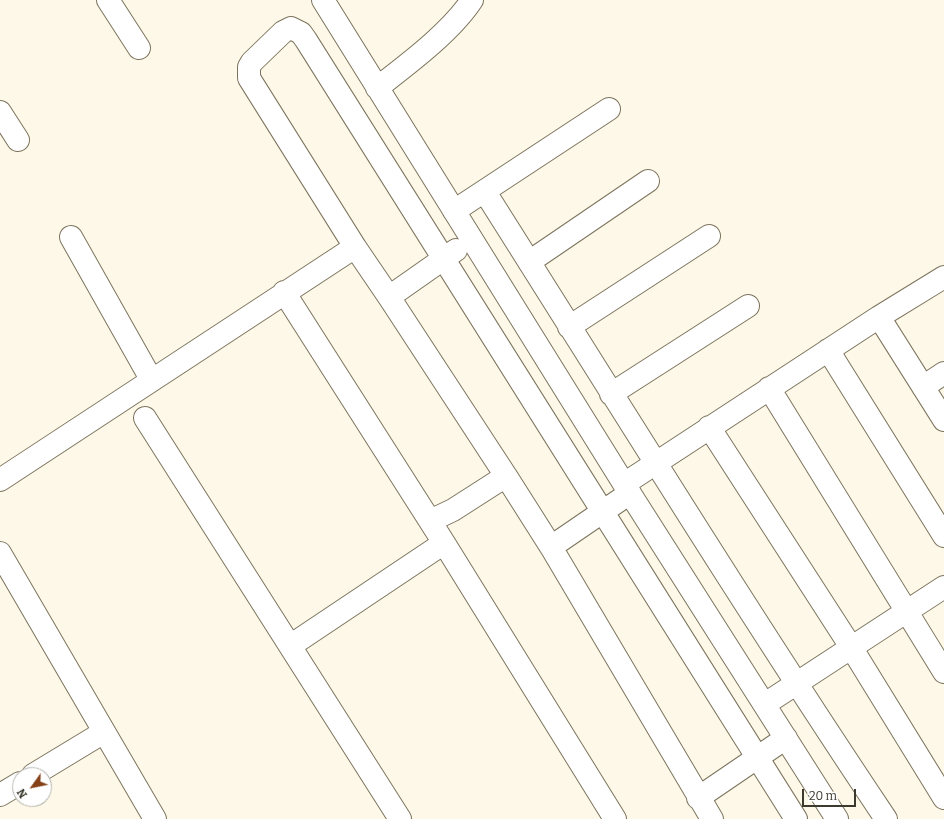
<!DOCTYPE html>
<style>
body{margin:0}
#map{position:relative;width:944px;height:819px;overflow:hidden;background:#fdf8e8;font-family:Bitter,serif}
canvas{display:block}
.north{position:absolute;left:12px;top:767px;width:40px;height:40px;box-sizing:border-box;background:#fff;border:1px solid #b1b0ab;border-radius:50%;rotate:237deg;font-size:11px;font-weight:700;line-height:16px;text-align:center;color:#3c392e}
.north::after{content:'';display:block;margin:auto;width:14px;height:18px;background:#854017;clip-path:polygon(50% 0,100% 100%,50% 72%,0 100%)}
.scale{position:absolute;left:802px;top:789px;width:54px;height:18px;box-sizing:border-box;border:2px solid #3c392e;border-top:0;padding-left:5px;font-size:12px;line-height:14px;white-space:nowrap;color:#3c392e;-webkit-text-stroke:3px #fff;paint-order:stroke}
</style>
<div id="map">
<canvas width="944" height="819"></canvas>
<div class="north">N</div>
<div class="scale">20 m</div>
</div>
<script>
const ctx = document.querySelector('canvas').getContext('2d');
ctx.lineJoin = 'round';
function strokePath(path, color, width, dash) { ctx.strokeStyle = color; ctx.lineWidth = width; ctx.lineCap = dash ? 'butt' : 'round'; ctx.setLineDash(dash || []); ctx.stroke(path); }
const minor = new Path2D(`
 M108,0L139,48
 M323,0L624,484L837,819
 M377,88C408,64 451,32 472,0
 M0,112L18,140
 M485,192C618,402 748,613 886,819
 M454,211L609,109
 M71,237L151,379
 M355,247L249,78V67L252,62L283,32L291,28L301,33L306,40L796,819
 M529,262L648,181
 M284,292L444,543L615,819
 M389,297L506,476
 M879,317L944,420
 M569,327L709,236
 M828,350L944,536
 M923,387L944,373
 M769,388L944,672
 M611,394L748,306
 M145,418L400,819
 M709,427L851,647L944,798
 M0,480L355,247L389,297L456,250
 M624,484L879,317L944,277
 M430,521L453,510L506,476L551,547L630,493
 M551,547L712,819
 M0,553L155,819
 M290,646L444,543
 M765,704L944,587
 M33,775L104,732
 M0,795L20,783
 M698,798L786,738`);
strokePath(minor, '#7c745d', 24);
strokePath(minor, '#fff', 22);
</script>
